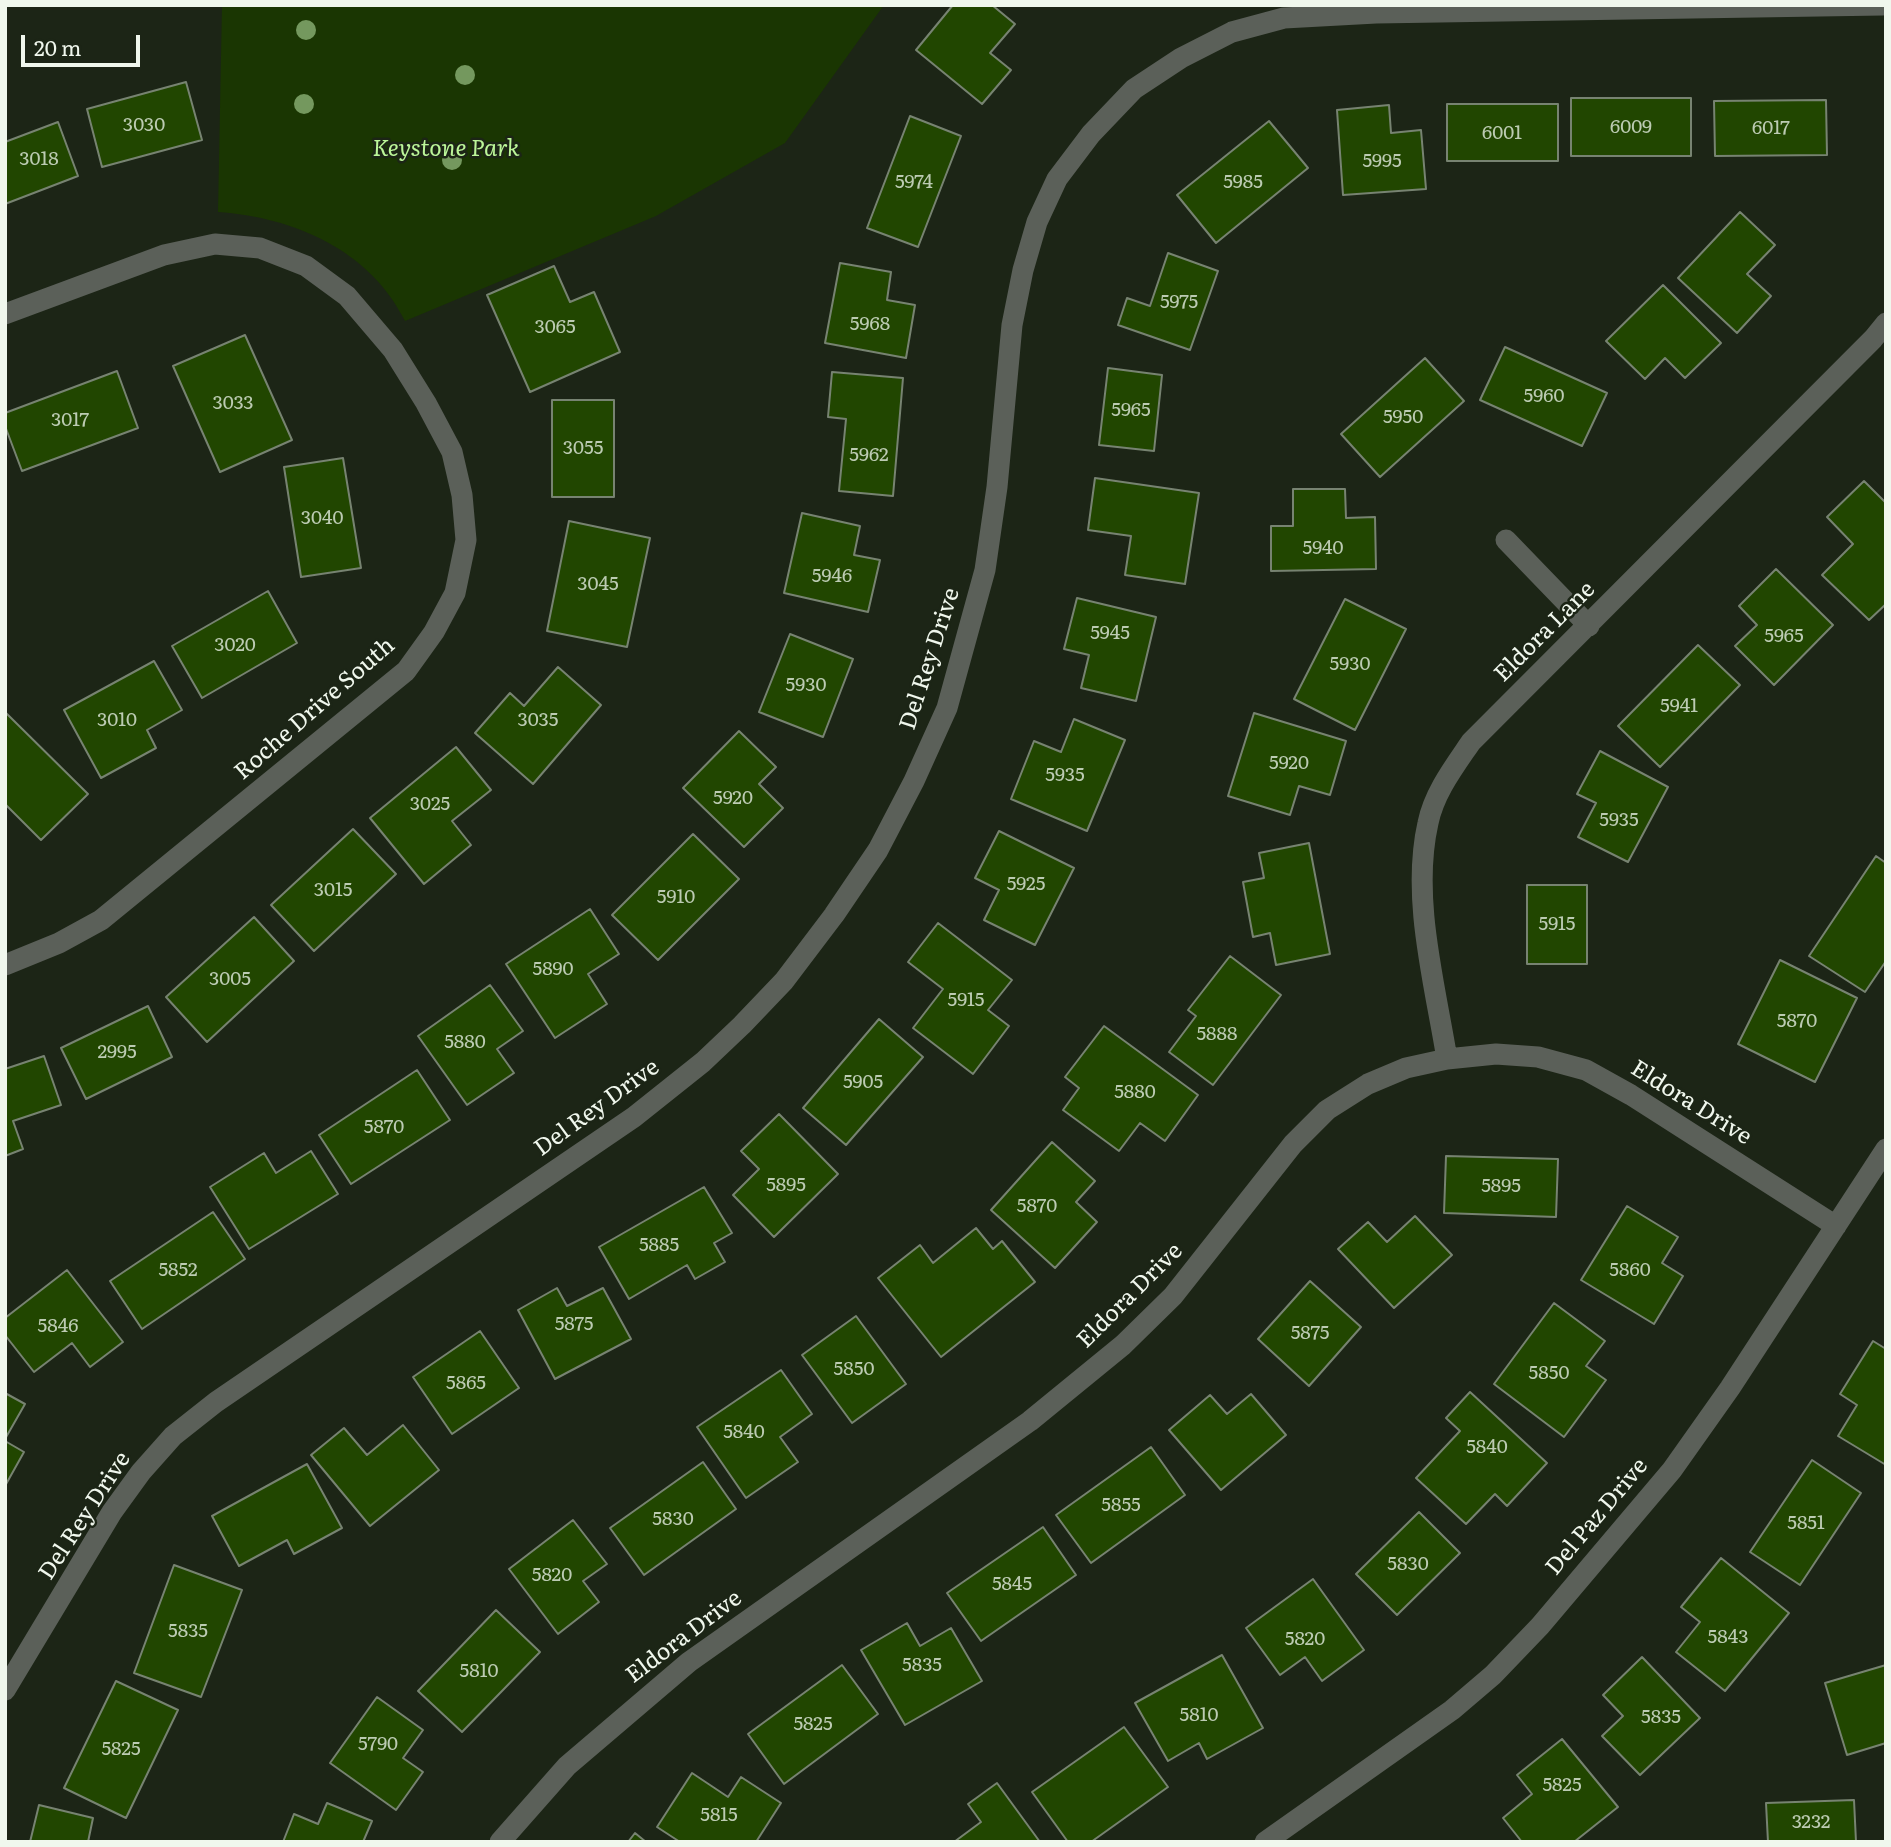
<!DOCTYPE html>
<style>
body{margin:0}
#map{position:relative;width:1891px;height:1847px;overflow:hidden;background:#1c2516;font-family:Literata,serif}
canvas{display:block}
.frame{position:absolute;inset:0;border:7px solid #f0f7ed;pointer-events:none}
.scale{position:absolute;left:21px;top:35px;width:119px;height:32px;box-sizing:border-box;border:4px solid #f0f7ed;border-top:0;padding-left:9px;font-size:21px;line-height:24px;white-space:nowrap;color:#f0f7ed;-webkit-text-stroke:5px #1c2516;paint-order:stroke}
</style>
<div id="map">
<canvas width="1891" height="1847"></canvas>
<div class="frame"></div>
<div class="scale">20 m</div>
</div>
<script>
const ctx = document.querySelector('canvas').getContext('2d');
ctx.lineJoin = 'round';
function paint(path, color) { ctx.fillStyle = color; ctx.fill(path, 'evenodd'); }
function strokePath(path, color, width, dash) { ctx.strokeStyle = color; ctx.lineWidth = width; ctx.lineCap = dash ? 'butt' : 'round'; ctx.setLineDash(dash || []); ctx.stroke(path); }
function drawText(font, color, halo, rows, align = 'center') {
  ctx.font = font + ' Literata,serif'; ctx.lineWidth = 5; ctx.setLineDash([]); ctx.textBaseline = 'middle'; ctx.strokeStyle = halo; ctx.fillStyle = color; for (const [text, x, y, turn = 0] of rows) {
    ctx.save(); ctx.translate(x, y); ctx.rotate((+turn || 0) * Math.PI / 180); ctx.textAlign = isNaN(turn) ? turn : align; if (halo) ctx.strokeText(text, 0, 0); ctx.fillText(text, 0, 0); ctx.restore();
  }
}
paint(new Path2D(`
 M222,5H884L785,143L656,216L405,321C370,250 293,217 218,212Z`), '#1a3602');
const building = new Path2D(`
 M953,5H992L1015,24L990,53L1011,70L982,104L916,50Z
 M186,82L202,140L102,167L87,109Z
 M1571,98H1691V156H1571Z
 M1826,100L1827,155L1715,156L1714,101Z
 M1447,104H1558V161H1447Z
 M1389,105L1391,133L1421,130L1426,189L1343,195L1337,110Z
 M910,116L961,136L918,247L867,228Z
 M1269,121L1308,168L1216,243L1177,195Z
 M58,122L78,176L5,204V142Z
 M1740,212L1775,245L1747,274L1771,296L1737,333L1678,278Z
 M1168,253L1218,271L1190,350L1118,325L1127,298L1150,306Z
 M840,263L891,272L887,300L915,305L906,358L825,343Z
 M554,266L570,302L594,292L620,352L530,392L487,295Z
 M1663,285L1721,343L1685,378L1665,358L1645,379L1606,341Z
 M245,335L292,440L220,472L173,366Z
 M1505,347L1607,393L1582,446L1480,400Z
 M1425,358L1464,401L1380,477L1341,434Z
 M1108,368L1162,375L1154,451L1099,445Z
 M117,371L138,428L22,471L5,426V413Z
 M832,372L903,378L893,496L839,491L846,419L828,417Z
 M552,400H614V497H552Z
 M343,458L361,568L301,577L284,467Z
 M1095,478L1199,493L1185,584L1125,575L1131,536L1088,530Z
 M1864,481L1886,503V604L1869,620L1822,575L1853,544L1827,517Z
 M1293,489H1345L1346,518L1375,517L1376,569L1271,571V526H1293Z
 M802,513L860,526L854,555L880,560L868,612L784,593Z
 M569,521L650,538L627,647L547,631Z
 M1776,569L1833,625L1774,685L1735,646L1757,625L1739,606Z
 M268,591L297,643L202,698L172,646Z
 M1077,598L1156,617L1136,701L1081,688L1089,655L1064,649Z
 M1345,599L1406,629L1355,730L1294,699Z
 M790,634L853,659L823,737L759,712Z
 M1698,645L1740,685L1660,767L1618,726Z
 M154,661L182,710L147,730L156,748L101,778L64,710Z
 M558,667L601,705L533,784L475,733L510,693L524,706Z
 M5,712L88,794L41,840L5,804Z
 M1254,713L1346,741L1330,795L1299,786L1290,815L1228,796Z
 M1074,719L1125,740L1087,831L1011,799L1034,741L1061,752Z
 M739,731L776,767L759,784L783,808L744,847L683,788Z
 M456,747L491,790L452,821L471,845L424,884L370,818Z
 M1600,751L1668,787L1628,862L1578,837L1596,803L1577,794Z
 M353,829L396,874L314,951L271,905Z
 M999,831L1074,868L1035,945L984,920L999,890L975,878Z
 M693,834L739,879L658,960L612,915Z
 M1309,843L1330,954L1276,965L1270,933L1253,937L1243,882L1264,878L1259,853Z
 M1876,856L1886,863V961L1865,992L1809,956Z
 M1527,885H1587V964H1527Z
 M590,909L619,954L588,974L607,1004L555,1038L506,964Z
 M254,917L294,961L207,1042L166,997Z
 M938,923L1012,980L988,1010L1009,1026L973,1074L913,1028L943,989L908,962Z
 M1230,956L1281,995L1213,1085L1169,1052L1196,1016L1188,1010Z
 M1780,960L1857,998L1815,1082L1738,1044Z
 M490,985L523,1031L497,1049L514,1073L467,1105L418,1036Z
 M148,1006L172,1057L86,1099L61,1048Z
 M879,1019L923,1057L846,1145L803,1108Z
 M1104,1026L1198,1095L1165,1141L1140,1123L1119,1151L1063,1110L1079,1088L1065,1077Z
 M44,1056L61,1105L13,1121L23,1149L5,1156V1069Z
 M417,1070L450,1120L351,1184L319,1135Z
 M779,1114L838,1174L774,1237L733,1195L759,1169L741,1151Z
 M1052,1142L1095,1181L1076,1202L1097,1222L1055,1268L991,1210Z
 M311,1151L338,1194L249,1249L210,1187L264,1153L276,1173Z
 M1446,1156L1558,1159L1556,1217L1444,1213Z
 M704,1187L732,1233L714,1243L725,1262L695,1279L687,1265L629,1299L599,1247Z
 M1627,1206L1678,1237L1662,1263L1683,1276L1654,1324L1581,1280Z
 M213,1212L245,1259L142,1329L110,1281Z
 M1415,1216L1452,1255L1394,1308L1338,1249L1368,1222L1387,1242Z
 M976,1228L993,1249L1002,1241L1035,1282L941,1357L878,1278L920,1245L933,1263Z
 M67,1270L123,1342L90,1367L72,1343L34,1372L5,1335V1318Z
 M1310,1281L1361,1327L1309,1386L1258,1339Z
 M557,1288L567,1306L603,1288L631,1339L555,1379L518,1310Z
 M1554,1303L1605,1341L1586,1366L1606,1380L1564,1437L1494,1384Z
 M856,1316L906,1384L852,1423L802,1355Z
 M480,1331L519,1388L452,1434L413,1377Z
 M1873,1341L1886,1349V1465L1838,1436L1857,1405L1840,1394Z
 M781,1370L812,1414L780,1437L798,1462L746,1498L697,1427Z
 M1470,1392L1547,1463L1507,1506L1495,1494L1466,1524L1416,1478L1460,1431L1446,1418Z
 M5,1393L25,1404L5,1439Z
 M1251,1394L1286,1435L1221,1490L1169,1430L1210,1395L1227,1414Z
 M403,1425L439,1470L370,1526L311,1455L344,1428L367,1455Z
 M5,1441L24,1452L5,1486Z
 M1151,1447L1185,1495L1091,1563L1056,1515Z
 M1812,1460L1861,1493L1800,1585L1750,1552Z
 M703,1462L736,1509L644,1575L610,1528Z
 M307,1464L342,1528L294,1554L287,1540L239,1566L212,1516Z
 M1419,1512L1460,1553L1397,1615L1356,1574Z
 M573,1520L607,1564L583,1581L599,1602L558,1634L509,1569Z
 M1043,1527L1076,1575L981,1641L947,1593Z
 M1721,1558L1789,1613L1725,1691L1676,1652L1700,1622L1681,1607Z
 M174,1565L242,1590L201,1697L134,1673Z
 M1313,1579L1364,1650L1322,1681L1305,1657L1280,1675L1246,1628Z
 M496,1610L540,1652L462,1732L418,1691Z
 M907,1623L920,1646L951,1628L982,1681L905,1725L861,1650Z
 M1222,1655L1263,1728L1207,1759L1199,1743L1168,1761L1135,1703Z
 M1642,1657L1700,1718L1640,1775L1602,1736L1623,1716L1603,1695Z
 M842,1665L878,1714L784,1784L748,1734Z
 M1886,1665V1743L1847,1755L1825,1683Z
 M116,1681L178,1710L126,1818L64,1788Z
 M377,1697L423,1730L403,1758L423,1772L396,1810L330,1763Z
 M1124,1727L1168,1787L1091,1842H1068L1032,1792Z
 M1562,1739L1618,1807L1574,1842H1522L1503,1818L1532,1794L1517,1775Z
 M692,1773L728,1797L741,1777L781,1803L756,1842H680L657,1827Z
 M997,1783L1040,1842H954L981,1822L968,1804Z
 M1854,1800L1856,1842H1768L1766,1803Z
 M327,1803L372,1821L363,1842H283L294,1814L318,1824Z
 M39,1805L93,1818L88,1842H30Z
 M635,1833L646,1842H628Z`);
paint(building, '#214600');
strokePath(building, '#778371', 2);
strokePath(new Path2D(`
 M5,314L164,255L215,244L260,248L306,266L347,296L393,350L426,403L452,452L462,495L466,540L455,593L434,632L406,671L101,920L59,943L5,965
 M1506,540L1589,626
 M1447,1059C1435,984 1411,898 1428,823C1434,793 1454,767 1471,742L1873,339L1886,323
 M5,1690L112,1512L141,1472L173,1436L216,1402L634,1117L703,1062L742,1025L784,981L834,915L878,850L914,781L947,708L985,570L997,487L1012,325L1023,270L1037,222L1057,179L1091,134L1134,89L1181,58L1232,32L1284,18L1376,13L1883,5
 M500,1842L567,1766L689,1662L1030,1421L1123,1345L1173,1296L1293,1144L1327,1110L1368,1084L1406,1068L1447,1059L1496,1054L1538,1057L1586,1070L1631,1095L1836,1226
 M1265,1842L1452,1710L1493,1675L1540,1626L1672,1470L1730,1388L1886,1149`), '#5b6059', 21);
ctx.fillStyle = '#74985e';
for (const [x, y] of [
 [306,30],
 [465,75],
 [304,104],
 [452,160]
]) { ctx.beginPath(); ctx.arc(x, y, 10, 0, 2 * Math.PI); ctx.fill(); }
drawText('19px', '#bccbb2', null, [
 ["3030",144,125],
 ["6009",1631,127],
 ["6017",1771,128],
 ["6001",1502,133],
 ["3018",39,159],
 ["5995",1382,161],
 ["5974",914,182],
 ["5985",1243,182],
 ["5975",1179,302],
 ["5968",870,324],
 ["3065",555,327],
 ["5960",1544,396],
 ["3033",233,403],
 ["5965",1131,410],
 ["5950",1403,417],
 ["3017",70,420],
 ["3055",583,448],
 ["5962",869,455],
 ["3040",322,518],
 ["5940",1323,548],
 ["5946",832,576],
 ["3045",598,584],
 ["5945",1110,633],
 ["5965",1784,636],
 ["3020",235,645],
 ["5930",1350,664],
 ["5930",806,685],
 ["5941",1679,706],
 ["3010",117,720],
 ["3035",538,720],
 ["5920",1289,763],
 ["5935",1065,775],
 ["5920",733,798],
 ["3025",430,804],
 ["5935",1619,820],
 ["5925",1026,884],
 ["3015",333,890],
 ["5910",676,897],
 ["5915",1557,924],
 ["5890",553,969],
 ["3005",230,979],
 ["5915",966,1000],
 ["5870",1797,1021],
 ["5888",1217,1034],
 ["5880",465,1042],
 ["2995",117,1052],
 ["5905",863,1082],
 ["5880",1135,1092],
 ["5870",384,1127],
 ["5895",786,1185],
 ["5895",1501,1186],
 ["5870",1037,1206],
 ["5885",659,1245],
 ["5852",178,1270],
 ["5860",1630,1270],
 ["5875",574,1324],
 ["5846",58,1326],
 ["5875",1310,1333],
 ["5850",854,1369],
 ["5850",1549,1373],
 ["5865",466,1383],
 ["5840",744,1432],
 ["5840",1487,1447],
 ["5855",1121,1505],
 ["5830",673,1519],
 ["5851",1806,1523],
 ["5830",1408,1564],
 ["5820",552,1575],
 ["5845",1012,1584],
 ["5835",188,1631],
 ["5843",1728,1637],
 ["5820",1305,1639],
 ["5835",922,1665],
 ["5810",479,1671],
 ["5810",1199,1715],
 ["5835",1661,1717],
 ["5825",813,1724],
 ["5790",378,1744],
 ["5825",121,1749],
 ["5825",1562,1785],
 ["5815",719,1815],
 ["3232",1811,1822]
]);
drawText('italic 23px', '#bcf699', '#1c2516', [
 ["Keystone Park",446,149]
]);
drawText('23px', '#f0f7ed', '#1c2516', [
 ["Eldora Lane",1545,632,-45],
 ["Del Rey Drive",930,659,-72],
 ["Roche Drive South",315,709,-41],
 ["Eldora Drive",1691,1103,32],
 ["Del Rey Drive",597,1108,-36],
 ["Eldora Drive",1130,1296,-45],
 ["Del Rey Drive",85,1516,-57],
 ["Del Paz Drive",1597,1517,-50],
 ["Eldora Drive",684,1637,-37]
]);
</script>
